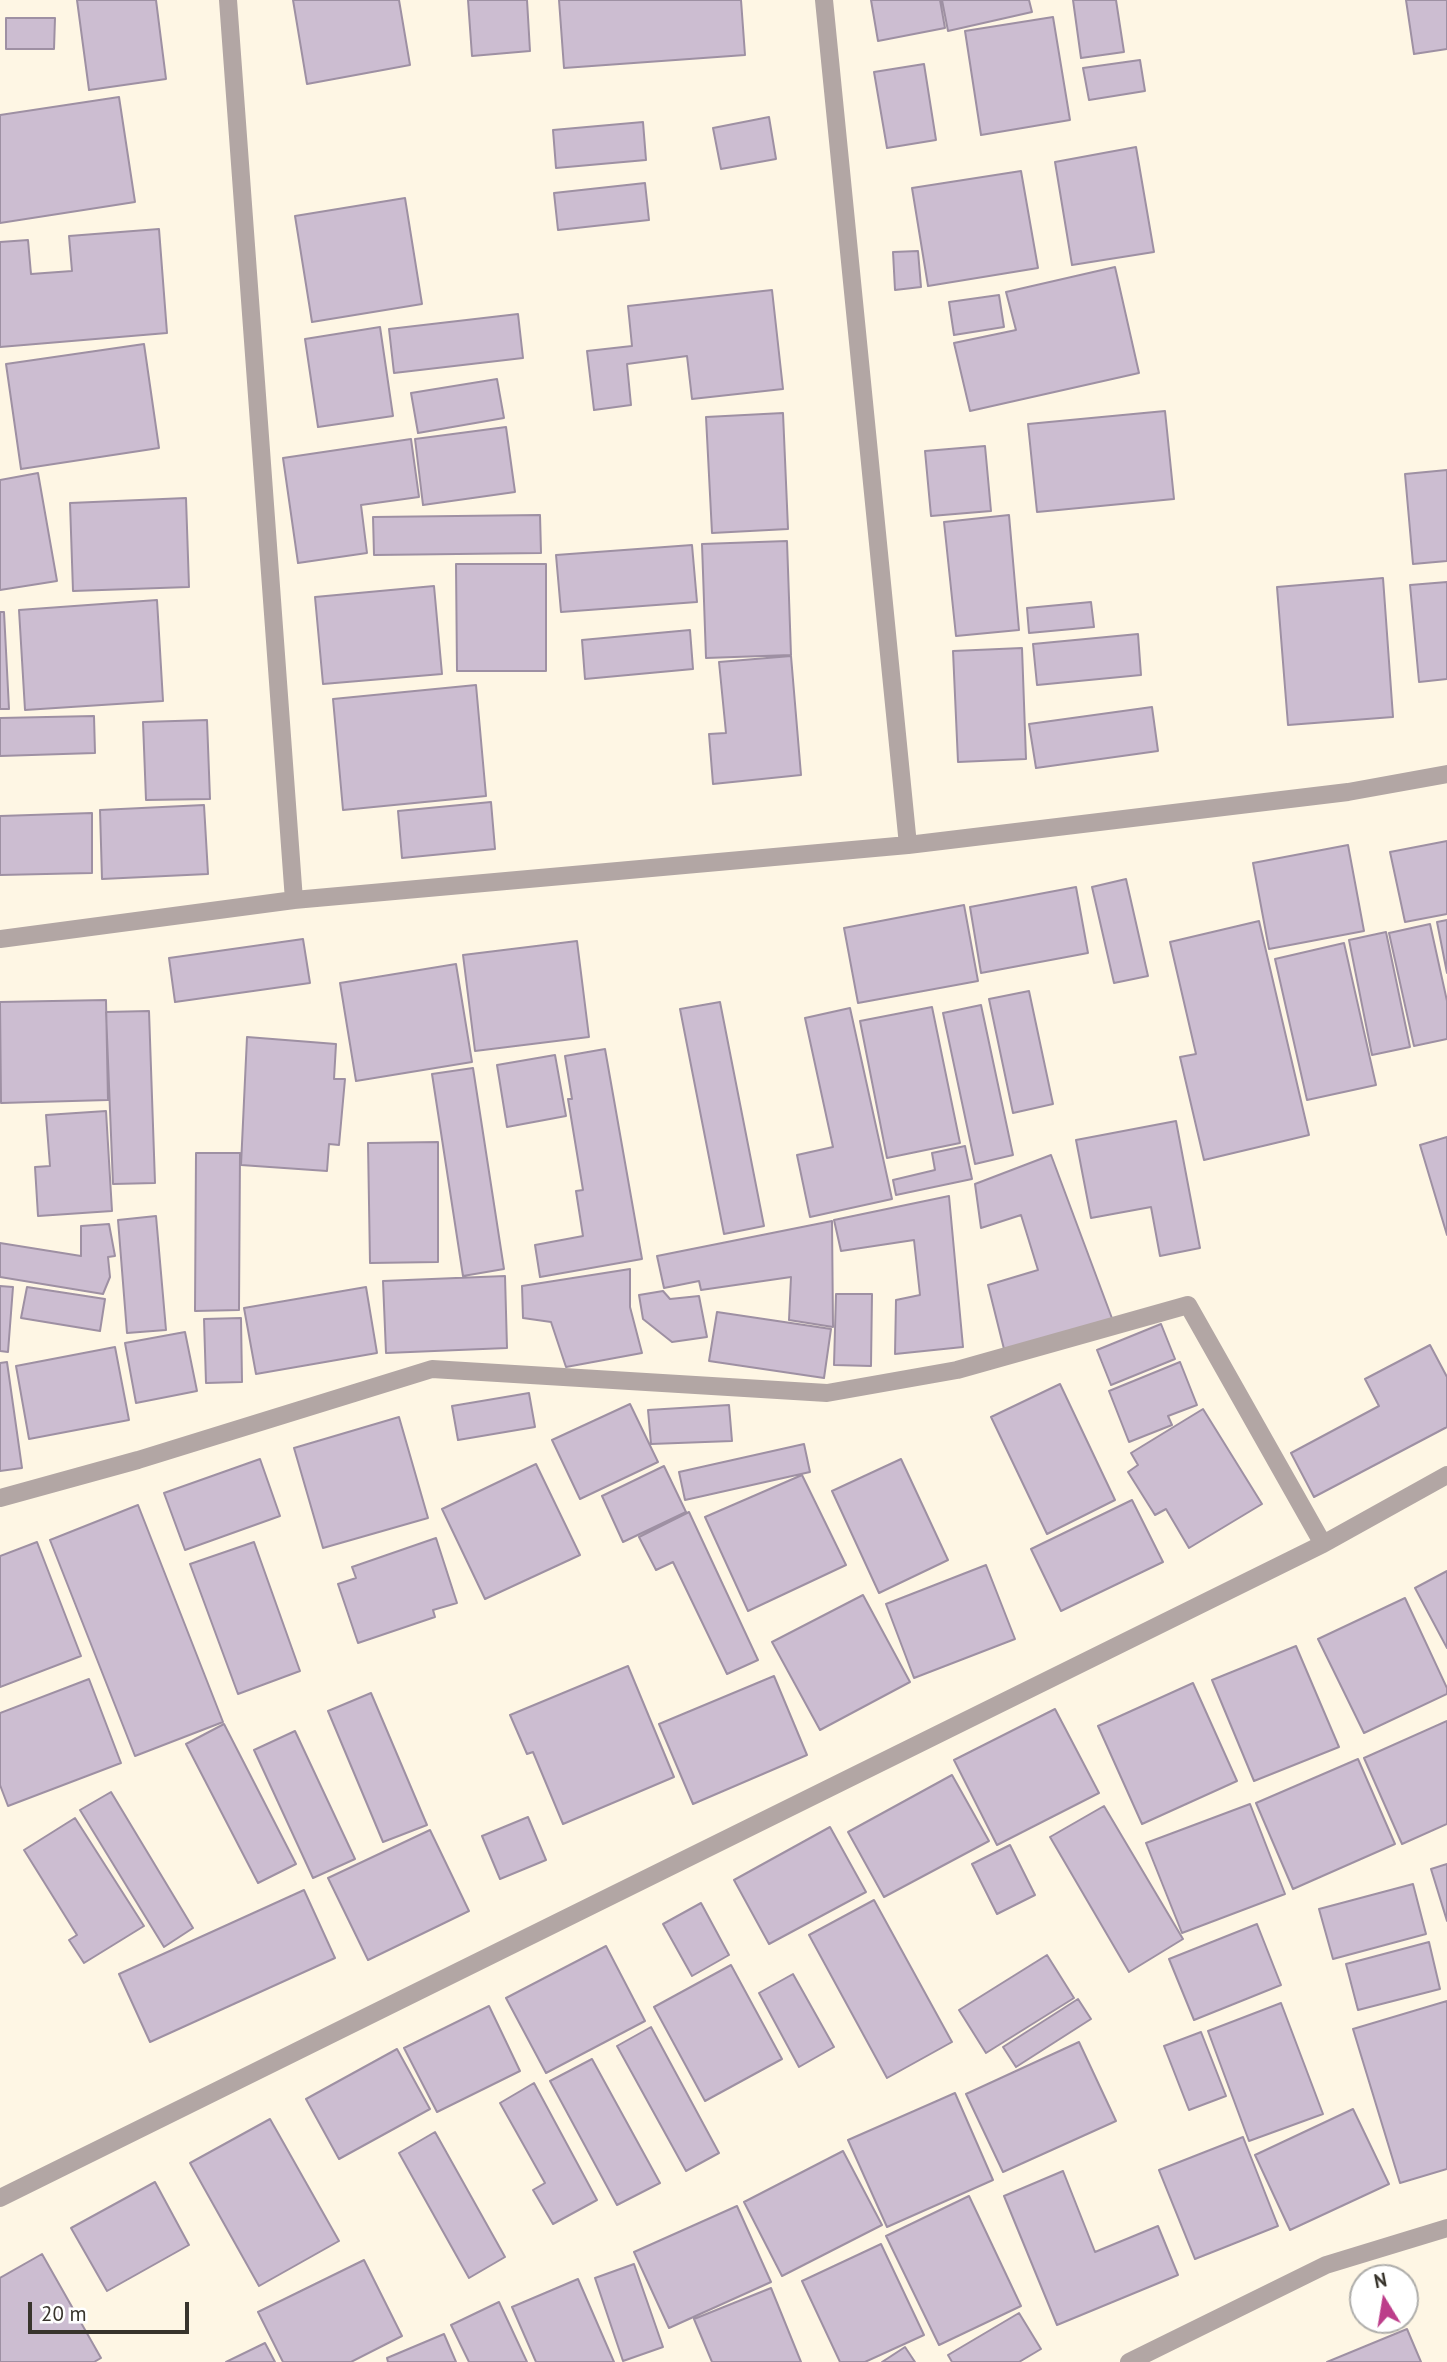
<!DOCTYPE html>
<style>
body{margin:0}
#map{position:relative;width:1447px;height:2362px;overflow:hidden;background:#fef6e4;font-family:"PT Sans",sans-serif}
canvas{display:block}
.north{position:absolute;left:1349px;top:2264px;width:70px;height:70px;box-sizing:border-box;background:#fff;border:2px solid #afaeab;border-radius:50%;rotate:349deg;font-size:19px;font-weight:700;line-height:28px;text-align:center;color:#38342c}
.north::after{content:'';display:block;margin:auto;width:24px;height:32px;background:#bc3d8a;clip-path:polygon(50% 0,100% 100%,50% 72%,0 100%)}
.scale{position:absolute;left:28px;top:2302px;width:161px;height:32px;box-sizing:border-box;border:4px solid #38342c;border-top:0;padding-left:9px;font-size:21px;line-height:24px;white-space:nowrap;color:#38342c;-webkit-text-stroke:5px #fff;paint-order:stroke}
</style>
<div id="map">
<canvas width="1447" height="2362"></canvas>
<div class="north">N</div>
<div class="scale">20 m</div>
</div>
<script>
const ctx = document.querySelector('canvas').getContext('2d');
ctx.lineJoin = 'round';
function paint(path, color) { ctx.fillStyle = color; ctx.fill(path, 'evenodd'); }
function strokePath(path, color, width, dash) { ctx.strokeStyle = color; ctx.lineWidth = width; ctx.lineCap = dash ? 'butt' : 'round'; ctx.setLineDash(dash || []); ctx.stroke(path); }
const building = new Path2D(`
 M77,0H156L166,79L89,90Z
 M293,0H399L410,65L307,84Z
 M468,0H527L530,51L472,56Z
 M559,0H741L745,55L564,68Z
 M871,0H940L945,28L878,41Z
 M942,0H1029L1032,12L948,31Z
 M1073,0H1116L1124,52L1081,58Z
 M1406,0H1447V49L1414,54Z
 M1053,17L1070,120L981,135L965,31Z
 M6,18H55L54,49H6Z
 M1140,60L1145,91L1089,100L1083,68Z
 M924,64L936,140L887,148L874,72Z
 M119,97L135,202L0,223V115Z
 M769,117L776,159L721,169L713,128Z
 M643,122L646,160L556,168L553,130Z
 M1136,147L1154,252L1072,265L1055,162Z
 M1021,171L1038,268L928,286L912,188Z
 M645,183L649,220L558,230L554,193Z
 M405,198L422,304L312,322L295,216Z
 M159,229L167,333L0,347V242L28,240L31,274L72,271L69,236Z
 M918,251L921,287L895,290L893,252Z
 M1115,267L1139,373L970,411L954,343L1016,330L1006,292Z
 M772,290L783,389L692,399L687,356L627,364L631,405L594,410L587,351L632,346L628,306Z
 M999,295L1004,327L954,335L949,302Z
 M518,314L523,358L394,373L389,329Z
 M380,327L393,416L318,427L305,339Z
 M144,344L159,448L21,469L6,364Z
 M497,379L504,418L418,433L411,393Z
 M1165,411L1174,499L1037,512L1028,424Z
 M783,413L788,529L712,533L706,417Z
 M506,427L515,492L423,505L415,439Z
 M411,439L419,497L361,505L367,553L298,563L283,458Z
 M985,446L991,511L931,516L925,451Z
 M1447,470V561L1413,564L1405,474Z
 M38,473L57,581L0,590V480Z
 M186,498L189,587L73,591L70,503Z
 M540,515L541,553L374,555L373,517Z
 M1009,515L1019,630L956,636L944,522Z
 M787,541L791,655L706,658L702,544Z
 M692,545L697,602L561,612L556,555Z
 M456,564H546V671H457Z
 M1383,578L1393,717L1288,725L1277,587Z
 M1447,582V679L1419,682L1410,585Z
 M434,586L442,674L323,684L315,597Z
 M157,600L163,701L25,710L19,610Z
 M1091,602L1094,627L1029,633L1027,608Z
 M0,612H4L9,709H0Z
 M690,630L693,669L585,679L582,640Z
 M1138,634L1141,675L1037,685L1033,644Z
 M1022,648L1026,759L958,762L953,651Z
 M791,656L801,775L713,784L709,734L726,733L719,662Z
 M476,685L486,796L343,810L333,699Z
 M1152,707L1158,751L1036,768L1029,724Z
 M94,716L95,753L0,756V718Z
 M207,720L210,799L146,800L143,722Z
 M491,802L495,849L402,858L398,811Z
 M204,805L208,874L102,879L100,810Z
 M92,813V873L0,875V816Z
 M1447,841V914L1405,922L1390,852Z
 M1348,845L1364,931L1269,949L1253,863Z
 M1126,879L1148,976L1114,983L1092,887Z
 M1076,887L1088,953L981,973L970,907Z
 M964,905L978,981L858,1003L844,928Z
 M1447,920V973L1437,922Z
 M1259,921L1309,1135L1204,1160L1180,1057L1196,1054L1170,942Z
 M1430,924L1447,1001V1039L1414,1046L1389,933Z
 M1386,932L1410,1047L1372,1055L1349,940Z
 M303,939L310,983L175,1002L169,958Z
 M577,941L589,1037L475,1051L463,955Z
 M1344,943L1376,1085L1307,1100L1275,959Z
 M456,964L472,1062L356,1081L340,983Z
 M1029,991L1053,1104L1013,1113L989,999Z
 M106,1000L108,1100L1,1103L0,1002Z
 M720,1002L764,1226L724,1234L680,1009Z
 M981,1005L1013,1155L975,1164L943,1013Z
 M932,1007L960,1143L887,1158L860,1021Z
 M850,1008L892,1199L810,1217L797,1155L833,1147L805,1018Z
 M149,1011L155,1183L113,1184L106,1012Z
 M247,1037L336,1044L334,1079H345L339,1145L329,1144L327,1171L241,1165Z
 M605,1049L642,1259L540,1277L535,1245L583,1236L576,1191L583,1190L568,1099H572L565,1056Z
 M555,1055L566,1116L507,1127L497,1065Z
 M473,1068L504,1269L463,1276L432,1074Z
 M106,1111L112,1211L38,1216L35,1167L50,1166L46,1115Z
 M1176,1121L1200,1248L1160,1256L1151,1207L1091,1218L1076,1140Z
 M1447,1137V1235L1420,1145Z
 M438,1142V1262L370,1263L368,1143Z
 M965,1146L972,1179L896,1195L893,1180L935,1170L932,1153Z
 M196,1153H240L239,1310L195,1311Z
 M1051,1155L1113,1321L1004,1349L988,1285L1038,1270L1021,1215L981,1228L975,1184Z
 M949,1196L963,1347L895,1354L896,1300L920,1295L914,1240L841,1251L834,1220Z
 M156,1216L166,1330L127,1333L118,1220Z
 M832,1221L833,1327L789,1320L791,1277L701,1290L699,1281L664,1288L657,1256Z
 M109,1224L115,1256L108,1257L110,1277L103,1294L0,1277V1243L81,1256V1226Z
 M630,1269V1307L642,1353L566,1367L551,1322L523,1318L522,1286Z
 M505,1276L507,1348L386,1353L383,1281Z
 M0,1286L13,1287L8,1352L0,1351Z
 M27,1287L105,1299L100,1331L21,1318Z
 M366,1287L377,1353L256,1374L244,1308Z
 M663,1291L670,1299L699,1296L707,1337L672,1342L643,1319L639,1295Z
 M836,1294H872L871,1366L834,1365Z
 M717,1312L831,1329L824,1378L709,1361Z
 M241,1318L242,1382L206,1383L204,1319Z
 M1161,1324L1175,1359L1111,1385L1097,1350Z
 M185,1332L197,1391L136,1403L125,1343Z
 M1430,1345L1447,1377V1427L1314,1497L1291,1453L1379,1406L1365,1379Z
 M115,1347L129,1420L29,1439L16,1366Z
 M7,1362L22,1468L0,1471V1363Z
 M1180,1362L1197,1405L1168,1416L1172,1425L1129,1442L1109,1391Z
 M1060,1384L1115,1500L1047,1534L991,1417Z
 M529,1393L535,1427L458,1440L452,1406Z
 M630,1404L658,1462L580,1499L552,1440Z
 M729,1405L732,1441L651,1444L648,1410Z
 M1203,1409L1262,1504L1189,1548L1166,1509L1155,1515L1128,1472L1138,1465L1131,1453Z
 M399,1417L428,1518L323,1548L294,1448Z
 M804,1444L810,1472L685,1500L679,1472Z
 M260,1459L280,1516L185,1550L164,1493Z
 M901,1459L948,1560L879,1593L832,1491Z
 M536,1464L580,1555L485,1599L442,1509Z
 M664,1466L686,1512L623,1542L602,1496Z
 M802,1475L846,1565L748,1611L705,1517Z
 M1132,1500L1163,1562L1061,1611L1031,1549Z
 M138,1505L223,1722L135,1756L50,1540Z
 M689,1512L758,1660L727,1674L673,1562L656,1570L639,1537Z
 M436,1538L457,1603L433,1610L435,1617L358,1643L338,1584L356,1578L352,1567Z
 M37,1542L81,1656L0,1687V1556Z
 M254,1542L300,1671L238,1694L190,1564Z
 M986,1565L1015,1639L914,1678L886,1604Z
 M1447,1571V1648L1415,1588Z
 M863,1595L910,1682L820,1730L772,1642Z
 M1405,1598L1447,1688V1694L1364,1733L1318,1639Z
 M1296,1646L1339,1747L1254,1781L1212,1680Z
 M628,1666L674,1777L563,1824L533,1752L527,1754L510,1715Z
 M774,1676L807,1755L693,1804L659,1724Z
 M89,1679L121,1763L8,1806L0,1785V1713Z
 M1193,1683L1237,1781L1142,1824L1098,1726Z
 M371,1693L427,1825L383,1842L328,1711Z
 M1055,1709L1099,1793L997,1845L954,1760Z
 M1447,1721V1824L1402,1844L1364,1758Z
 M224,1724L296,1864L258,1883L186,1744Z
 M295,1731L355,1859L313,1878L254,1750Z
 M1358,1759L1395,1844L1293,1889L1256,1803Z
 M952,1775L989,1841L884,1897L848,1832Z
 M111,1792L193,1928L164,1947L80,1810Z
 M1250,1804L1285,1894L1182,1933L1146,1843Z
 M1104,1806L1183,1939L1129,1972L1050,1837Z
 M528,1817L546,1860L500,1879L482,1836Z
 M75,1818L144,1926L84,1963L69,1940L77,1935L24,1850Z
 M830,1827L866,1892L769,1944L734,1880Z
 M430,1830L469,1911L368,1960L328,1878Z
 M1010,1845L1035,1895L997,1914L972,1864Z
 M1447,1864V1921L1431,1869Z
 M1413,1884L1426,1934L1333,1959L1319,1909Z
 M304,1890L335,1958L150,2042L119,1974Z
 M874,1900L952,2042L887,2078L809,1935Z
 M701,1903L729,1955L692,1976L663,1924Z
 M1257,1924L1281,1985L1194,2020L1169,1959Z
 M1429,1942L1440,1989L1358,2010L1346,1964Z
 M606,1946L645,2021L546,2073L506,1998Z
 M1047,1955L1074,1998L986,2053L959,2010Z
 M731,1965L782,2059L705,2101L654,2007Z
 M793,1974L834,2047L799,2067L759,1993Z
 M1078,1999L1091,2019L1016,2067L1003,2047Z
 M1447,2001V2169L1400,2183L1353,2029Z
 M1281,2003L1323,2114L1249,2141L1208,2031Z
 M489,2006L520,2071L437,2112L404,2048Z
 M651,2027L719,2153L686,2171L617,2046Z
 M1201,2032L1226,2096L1189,2110L1164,2046Z
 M1079,2042L1116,2121L1003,2172L966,2094Z
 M397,2049L430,2109L339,2159L306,2099Z
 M592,2059L660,2183L617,2205L550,2081Z
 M534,2083L597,2200L553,2224L533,2190L545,2183L500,2103Z
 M955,2093L993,2180L887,2227L848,2140Z
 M1353,2109L1389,2184L1290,2230L1255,2155Z
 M270,2119L339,2241L259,2286L190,2163Z
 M435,2132L505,2257L469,2278L399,2153Z
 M1243,2137L1278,2226L1195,2259L1159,2170Z
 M843,2151L882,2225L782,2276L744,2202Z
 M1063,2171L1095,2252L1158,2226L1178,2275L1057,2325L1004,2196Z
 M155,2182L189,2245L107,2291L71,2228Z
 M969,2196L1021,2306L939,2345L886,2236Z
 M737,2206L771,2282L669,2328L634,2252Z
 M881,2244L924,2335L865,2362H840L802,2281Z
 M42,2254L101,2358L94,2362H0V2278Z
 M364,2260L402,2336L351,2362H283L258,2312Z
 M634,2264L663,2347L623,2361L595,2278Z
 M578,2279L614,2362H536L512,2307Z
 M771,2288L801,2362H712L694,2319Z
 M499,2302L527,2362H469L451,2325Z
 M1019,2313L1041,2349L1019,2362H952L948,2355Z
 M1407,2329L1421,2362H1327Z
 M444,2334L456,2362H388L387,2358Z
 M265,2343L275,2362H226Z
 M905,2347L915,2362H882Z`);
paint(building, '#ccbdd1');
strokePath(building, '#9e90a3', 2);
strokePath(new Path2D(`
 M228,0L294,900
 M824,0L908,845
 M0,939L294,900L908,845L1348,792L1447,774
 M0,1498L138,1460L432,1369L827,1393L957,1370L1188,1305L1323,1544
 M0,2198L1323,1544L1447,1475
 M1129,2362L1326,2265L1447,2228`), '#b2a6a4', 18);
</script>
